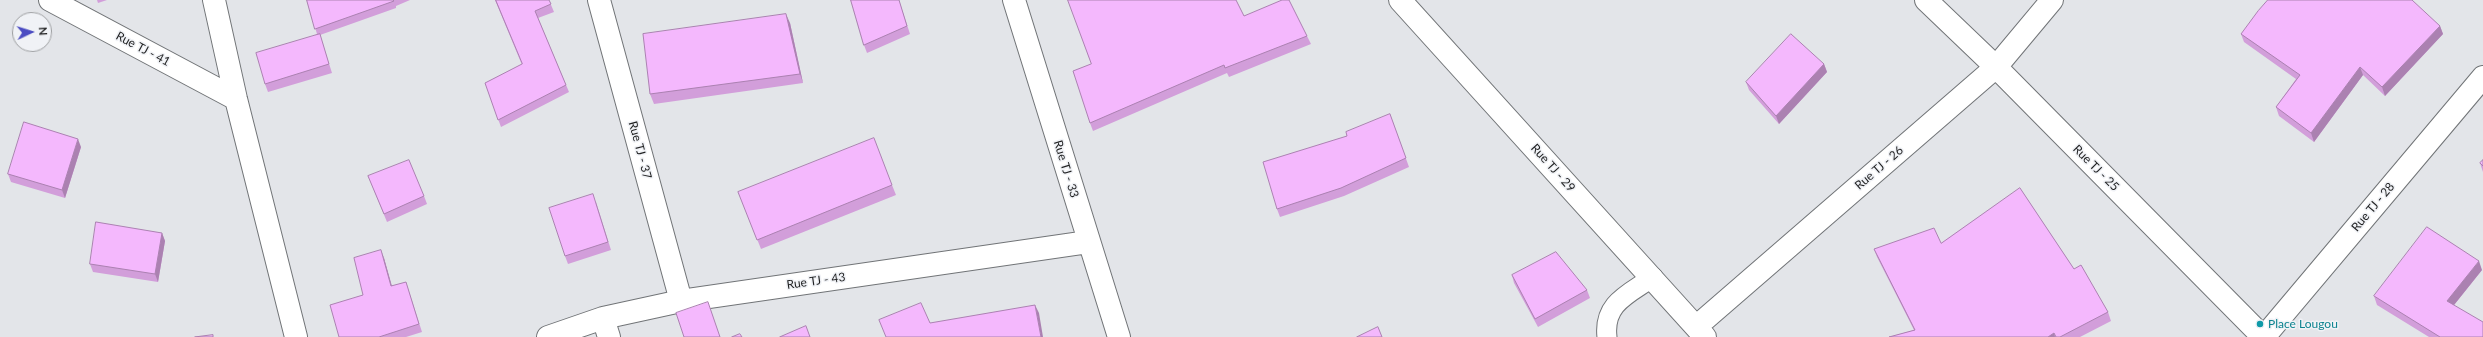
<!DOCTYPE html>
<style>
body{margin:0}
#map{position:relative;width:2483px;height:337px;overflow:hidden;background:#e3e5e9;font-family:Lato,sans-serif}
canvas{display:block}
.north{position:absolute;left:12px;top:12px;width:40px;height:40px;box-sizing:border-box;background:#f0f2f6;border:1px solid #9c9ea0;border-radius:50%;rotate:86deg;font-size:11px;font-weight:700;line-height:16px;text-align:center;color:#1e1f20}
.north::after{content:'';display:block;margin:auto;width:14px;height:18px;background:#4b4cc2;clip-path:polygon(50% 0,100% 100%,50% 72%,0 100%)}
</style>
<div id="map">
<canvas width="2483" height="337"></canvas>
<div class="north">N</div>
</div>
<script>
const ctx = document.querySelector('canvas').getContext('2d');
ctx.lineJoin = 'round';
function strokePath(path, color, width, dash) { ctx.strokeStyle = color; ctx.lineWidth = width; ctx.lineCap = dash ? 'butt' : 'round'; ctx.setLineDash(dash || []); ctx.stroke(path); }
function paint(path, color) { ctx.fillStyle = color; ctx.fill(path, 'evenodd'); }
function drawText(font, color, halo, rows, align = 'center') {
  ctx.font = font + ' Lato,sans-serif'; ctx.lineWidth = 3; ctx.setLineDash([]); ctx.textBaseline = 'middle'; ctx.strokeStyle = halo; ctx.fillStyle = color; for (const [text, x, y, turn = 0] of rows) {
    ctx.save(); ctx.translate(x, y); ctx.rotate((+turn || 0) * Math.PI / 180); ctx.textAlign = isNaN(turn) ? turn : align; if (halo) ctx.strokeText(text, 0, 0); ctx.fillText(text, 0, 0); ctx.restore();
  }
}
const lane = new Path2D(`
 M1607,337C1603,303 1629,294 1653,277`);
const street = new Path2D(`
 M50,0L236,99
 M214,0L236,99L296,337
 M599,0L681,301
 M1014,0L1119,337
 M1400,0L1705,337
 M1926,0L1996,67L2263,337
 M603,318L609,337
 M1697,326L1996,67L2052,0
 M548,337L603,318L681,301L1088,242
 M2264,337L2483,77`);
strokePath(lane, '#717477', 21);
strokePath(street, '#717477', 24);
strokePath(lane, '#fff', 19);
strokePath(street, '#fff', 22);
paint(new Path2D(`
 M97,0H107L98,3Z
 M307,0H410L396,6V8L320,35L332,73L268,92L265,84L317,34Z
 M495,0H549L554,12L538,18L569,92L501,127L485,83L522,65Z
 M851,0H899L910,34L867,53L864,45Z
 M1244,16L1307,36L1311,44L1229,77L1227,73L1093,131L1090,123Z
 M790,23L803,83L654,104L650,94Z
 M2440,26L2443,34L2385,96L2363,75L2314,142L2279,116L2276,107L2296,79L2244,42L2241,34Z
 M1824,64L1827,72L1779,124L1749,90L1746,82Z
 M1390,114L1409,167L1344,196L1280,217L1277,209L1347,136Z
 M81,147L65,198L11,182L8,174Z
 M2483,160V172L2480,163Z
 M368,176L424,196L427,204L387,222Z
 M892,185L896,195L761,249L742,201Z
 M596,202L611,250L568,264L565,256Z
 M162,233L165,241L158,282L93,272L90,264Z
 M1941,243L2074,269L2108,312L2111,321L2080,337H1889L1914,330L1877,257L1874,249Z
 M384,258L392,286L406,282L422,332L406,337H339Z
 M2482,270L2454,305L2483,337H2429L2377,305L2374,296Z
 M1512,275L1587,290L1590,298L1538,327L1514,283Z`), '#d29eda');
paint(new Path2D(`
 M786,14L790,23L803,83L800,74Z
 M2440,26L2443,34L2385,96L2382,87Z
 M1824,64L1827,72L1779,124L1776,116Z
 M2360,67L2363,75L2314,142L2311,133Z
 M78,139L81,147L65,198L62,190Z
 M162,233L165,241L158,282L155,274Z
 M381,250L384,258L394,294L391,286Z
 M2479,261L2482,270L2450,310L2447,301Z
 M1035,305L1039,313L1043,337H1041Z
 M2054,333L2055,337H2048Z`), '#ab81b1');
const building = new Path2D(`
 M307,0H393L394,1L315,29Z
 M496,0H549L551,4L535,11L566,85L498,120L485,83L522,64Z
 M851,0H899L907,26L864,45Z
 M1068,0H1236L1244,16L1282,0H1289L1307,36L1225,68L1224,65L1090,123L1073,71L1091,64Z
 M2268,0H2412L2440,26L2382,87L2360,67L2311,133L2276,107L2300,75L2241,34L2258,11Z
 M786,14L800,74L650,94L643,34Z
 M320,34L329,64L265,84L256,53Z
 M1791,34L1824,64L1776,116L1746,82Z
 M1390,114L1406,158L1341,188L1277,209L1263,162L1347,136L1346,132Z
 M24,122L78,139L62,190L8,174Z
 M874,138L892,185L757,240L738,192Z
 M409,160L424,196L384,214L368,176Z
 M2483,160V166L2480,163Z
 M2020,188L2074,269L2081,265L2108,312L2060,337H2056L2054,333L2048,337H1889L1915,330L1874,249L1934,228L1941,243Z
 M593,194L608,242L565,256L549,208Z
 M96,222L162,233L155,274L90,264Z
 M2427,227L2479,261L2447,301L2483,322V337H2440L2374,296Z
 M381,250L391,286L406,282L419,324L379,337H339L330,305L363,295L354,258Z
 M1556,252L1587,290L1535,319L1512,275Z
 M708,302L720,337H684L676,313Z
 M921,303L930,323L1035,305L1041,337H886L879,320Z
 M806,326L810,337H780Z
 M1378,327L1382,337H1357Z
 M740,334L742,337H732Z
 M213,335V337H195Z`);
paint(building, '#f4b8fd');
strokePath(building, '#ab81b1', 1);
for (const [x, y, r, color] of [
 [2260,324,4,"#0f9aa8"]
]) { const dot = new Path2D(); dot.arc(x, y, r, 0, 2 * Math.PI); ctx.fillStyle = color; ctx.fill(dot); strokePath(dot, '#f0f2f6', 1.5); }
drawText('12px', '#1e1f20', '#f0f2f6', [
 ["Rue TJ - 41",143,49,28],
 ["Rue TJ - 37",640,150,75],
 ["Rue TJ - 29",1553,168,48],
 ["Rue TJ - 26",1879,168,-41],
 ["Rue TJ - 25",2096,168,45],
 ["Rue TJ - 33",1066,169,73],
 ["Rue TJ - 28",2373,207,-50],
 ["Rue TJ - 43",816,281,-8]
]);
drawText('12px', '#0d838f', '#f0f2f6', [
 ["Place Lougou",2268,324]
], 'left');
</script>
